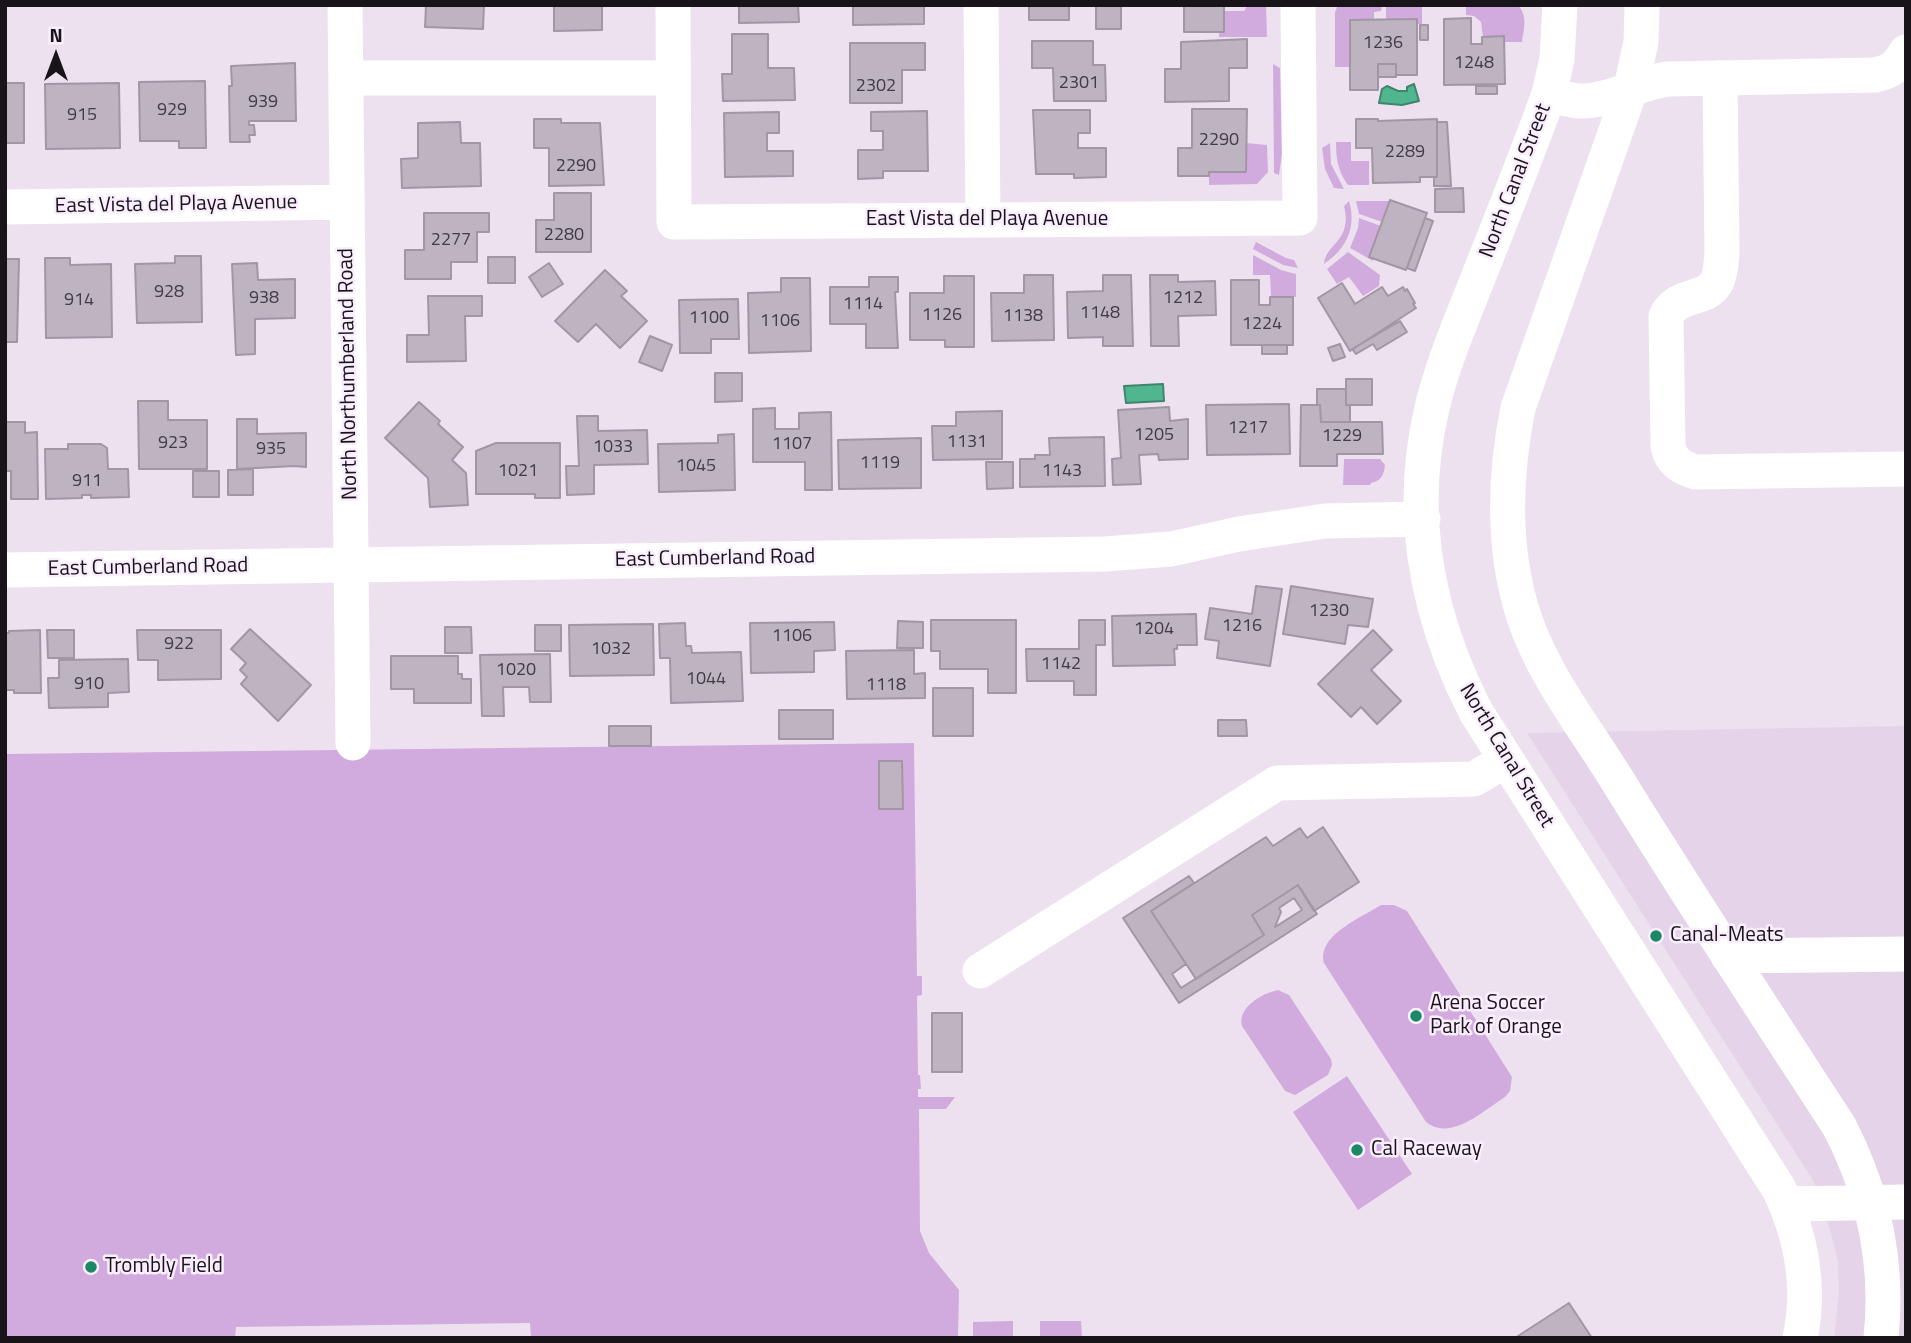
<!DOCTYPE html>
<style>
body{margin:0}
#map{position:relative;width:1911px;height:1343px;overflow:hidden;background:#ede1f0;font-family:"Titillium Web",sans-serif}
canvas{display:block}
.frame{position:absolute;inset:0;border:7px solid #181419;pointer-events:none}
.north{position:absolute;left:21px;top:21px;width:70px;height:70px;-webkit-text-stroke:5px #faeefe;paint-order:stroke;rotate:0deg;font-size:19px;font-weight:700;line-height:28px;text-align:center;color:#181419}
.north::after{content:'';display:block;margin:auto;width:24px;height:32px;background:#181419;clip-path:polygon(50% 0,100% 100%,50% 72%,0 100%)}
</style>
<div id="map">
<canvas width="1911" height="1343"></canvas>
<div class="frame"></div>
<div class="north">N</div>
</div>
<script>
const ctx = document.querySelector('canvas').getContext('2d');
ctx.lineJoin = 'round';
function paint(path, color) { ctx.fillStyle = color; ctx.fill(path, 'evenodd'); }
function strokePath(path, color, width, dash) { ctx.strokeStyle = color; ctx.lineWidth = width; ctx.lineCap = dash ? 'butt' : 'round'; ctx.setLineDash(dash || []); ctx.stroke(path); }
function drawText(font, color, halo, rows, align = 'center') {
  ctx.font = font + ' "Titillium Web",sans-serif'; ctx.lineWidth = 5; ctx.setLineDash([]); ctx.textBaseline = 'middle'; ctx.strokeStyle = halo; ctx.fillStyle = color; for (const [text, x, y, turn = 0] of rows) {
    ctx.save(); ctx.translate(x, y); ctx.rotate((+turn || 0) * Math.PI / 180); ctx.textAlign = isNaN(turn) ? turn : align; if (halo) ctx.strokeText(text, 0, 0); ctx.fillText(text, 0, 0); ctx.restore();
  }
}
paint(new Path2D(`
 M1906,726V1338H1834L1839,1292L1838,1262L1831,1233L1814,1182L1527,733Z`), '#e4d3e9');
paint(new Path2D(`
 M1248,5H1266L1267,37H1219V32H1224V11H1244Z
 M1338,5H1382L1381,11L1374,12V20H1350V67H1335V12Z
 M1386,5H1422V24H1417L1416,19H1386Z
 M1466,5H1518C1528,17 1524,28 1522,42H1504V36L1483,37L1481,22L1474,16L1466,15Z
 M1273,64L1280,68L1282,153L1279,175L1274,173Z
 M1336,142H1351V161H1369V185H1348C1338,172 1336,158 1336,142Z
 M1246,143L1267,145L1268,172L1257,184L1209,185V172H1246Z
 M1330,143L1331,164L1344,189L1334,188L1325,169L1322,148Z
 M1349,201C1357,228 1346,249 1324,264C1325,244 1353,241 1344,206Z
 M1356,201H1390L1382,222L1359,214Z
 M1359,218L1381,226L1373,261L1350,248L1358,228Z
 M1256,242L1286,258L1294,260L1298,268L1283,265L1253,249Z
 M1348,252L1380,275L1379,286L1363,296L1349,277L1337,284L1327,269Z
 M1253,255L1281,270L1296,274V297L1271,296L1270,275H1253Z
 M1344,459H1380L1385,465C1384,475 1381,481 1371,483L1370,485H1343Z
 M914,743L917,976H922V995L917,996L918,1075H920L921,1089H918V1097H955L946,1109H919L920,1231L929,1253L959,1290L958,1338H531L530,1323L236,1327L235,1338H5V754Z
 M1381,905H1394L1407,911L1512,1077L1510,1091L1505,1097C1484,1110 1451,1142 1426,1122L1324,963C1317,935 1361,918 1381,905Z
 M1278,990L1289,995L1331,1059L1332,1065L1328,1075L1295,1095L1285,1091L1242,1026C1237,1008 1262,993 1278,990Z
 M1347,1076L1412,1174L1358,1210L1293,1112Z
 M1013,1321V1338H973V1322Z
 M1040,1321H1081L1082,1338H1040Z`), '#d2abde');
const water = new Path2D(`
 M1414,84L1419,101L1402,105L1379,103L1382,89L1387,86L1398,91H1407V87Z
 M1163,384L1164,401L1126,403L1124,386Z`);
paint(water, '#50b690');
strokePath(water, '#3f856c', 2);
const building = new Path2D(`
 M426,5H484L483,29L425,27Z
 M554,5H602V30L554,31Z
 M739,5H798L799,22L739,23Z
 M853,5H924V24L853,25Z
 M1029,5H1069V20H1029Z
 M1096,5H1121V29H1096Z
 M1184,5H1224V32H1184Z
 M1471,18V44H1482V37L1504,36L1505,84L1444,85V19Z
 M1417,19V75H1396V64H1378V90H1350V20Z
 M1420,25H1428V40H1420Z
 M732,34H768V68H794L795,100L723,101L722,74H732Z
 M1247,39V68H1229V101L1165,102V69H1181V42Z
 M1032,41H1093V65H1105L1106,101H1054L1053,68H1032Z
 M850,43H925V70H902V103H850Z
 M295,63L296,121H249V125H254L255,135H249L250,142H230L229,86H232L231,66Z
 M1378,64H1396V77H1378Z
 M205,81L206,148H179V141H140L139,82Z
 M5,83H24V143H5Z
 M119,83L120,148L46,149L45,84Z
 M1476,86H1497V94H1476Z
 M1192,109H1247L1246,172H1209V176H1178V148H1192Z
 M1033,110H1090V133H1078V148H1106V177L1074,178V174H1036Z
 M927,111L928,171H883V178L858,179V150H883V131H871V112Z
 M779,112V133H767V151H793V176L725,177L724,113Z
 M534,119H561V123H600L604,185L549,186V148H534Z
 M1356,119H1378V121L1437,119V177H1420V182L1373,183L1372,148H1356Z
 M460,122L461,143H480L481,186L402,188L401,159L418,158V123Z
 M1437,122H1447L1451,186H1434V177H1437Z
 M1463,188L1464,212H1435V189Z
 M554,193H591V252H536V220H554Z
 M1390,200L1427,213L1406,270L1369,257Z
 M424,213H489V232H477V262H451V279H405V250H424Z
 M1425,218L1433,221L1415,271L1407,268Z
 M175,256H201L202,322L137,323L135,264L175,263Z
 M488,257H515V283H488Z
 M45,258H70V265L111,264L112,337L46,338Z
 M5,259H19L17,342H5Z
 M257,263L258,280L295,279V318L255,319V354L236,355L232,264Z
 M549,263L563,284L542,297L529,277Z
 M605,270L627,291L621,296L647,321L620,348L596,324L578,342L555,321Z
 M1024,275H1053L1054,340L992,341L991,293H1024Z
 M1103,275H1131L1133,346H1103V337L1068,338L1067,292L1103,291Z
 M1150,275H1178V282L1215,281L1216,315L1178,316L1179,346H1151Z
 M944,276H974V347H945V340H910V293H944Z
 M869,277H898V292H895L898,348H866V324H830V287H869Z
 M781,278H810L811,351L749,353L748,293L781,292Z
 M1231,280H1259V305H1270V297H1293V345H1231Z
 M1342,283L1355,304L1382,287L1388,296L1403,287L1405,291L1407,289L1415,303L1413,304L1416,308L1350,351L1318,298Z
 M428,296H482V316H465L466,361L407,362V335H429Z
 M738,299L739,339H711V353H680L679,300Z
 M1400,321L1407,332L1377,350L1373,344L1356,354L1352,349Z
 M650,336L672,345L662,371L639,362Z
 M1340,344L1345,357L1333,361L1328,348Z
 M1262,345H1287V354H1262Z
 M715,373H742V401L715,402Z
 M1346,379H1372V405H1346Z
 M1317,389H1346V405H1350V422H1321L1320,405H1317Z
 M138,401H168V420H207V469H139Z
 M419,402L440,421L438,424L463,447L452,460L466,473L468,505L430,507L428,478L385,438Z
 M1289,404L1290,454L1207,455L1206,405Z
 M1301,405H1320L1321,422H1382L1383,454H1337V466H1300Z
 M1169,407L1170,421L1188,419V459L1159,460L1158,454L1139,455L1141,484L1113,485L1112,459L1121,458L1118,410Z
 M775,408V429H799V413L831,412L832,490H805V462H753V409Z
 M1002,411V459L933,460L932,426H956V412Z
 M577,416H598V431L647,430L648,464L594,465V494L567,495L566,466H579Z
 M237,419H257V434L306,433V467L294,466L237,469Z
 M5,422H25V433L37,432L38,499H11V471H5Z
 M734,434L735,490L659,492L658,444L718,443V435Z
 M1104,437L1105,486L1020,487V459H1035V455H1050L1049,438Z
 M921,438V488L839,489L838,440Z
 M496,443H560V498H535V494H476V451Z
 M68,444H101L107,448L108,469H128L129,497L91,498V495H82V498L46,499L45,449H68Z
 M986,462H1013V488L987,489Z
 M253,469V495H228V470Z
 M193,471H219V497H193Z
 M1256,586L1282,589L1270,666L1217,658L1219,641L1205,639L1210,608L1252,614Z
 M1291,586L1373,599L1368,627L1348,625L1345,644L1283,634Z
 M1196,614L1197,645H1177V649H1174L1175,665L1113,666L1112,616Z
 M931,620H1016V693H988V669H940V651H931Z
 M1079,620H1105V645H1096V695H1074V681H1027L1026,649H1079Z
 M898,621L923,622V648H897Z
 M834,622L835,650L814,651V672L751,673L750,623Z
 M685,623L686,646H691L692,653L741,652L743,701L671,703L670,658H660L659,624Z
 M653,624L654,675L570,676L569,625Z
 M535,625H561V651H535Z
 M445,627H471L472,653H445Z
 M250,629L311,685L278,721L241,684L247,677L240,670L246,663L231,649Z
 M40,630L41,693H14V690H5V633H9V631Z
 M47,630H74V658H48Z
 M137,630H221V679L158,680V660H138Z
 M1373,630L1392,650L1371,670L1401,701L1377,724L1361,707L1351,717L1318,684Z
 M914,650V674L925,673V698L847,699L846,651Z
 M550,654L551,702H530L529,687H503L504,716H482L480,655Z
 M391,656H458V674H462V679H471V703H414V689H391Z
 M128,659L129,692L108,693V707L49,708L48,678H59V660Z
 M933,688H973V736H933Z
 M779,710H833V739H779Z
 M1218,720H1246L1247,736H1218Z
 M609,726H651V746H609Z
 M879,761H902L903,809H879Z
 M1323,827L1359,882L1314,911L1298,885L1252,915L1264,935L1196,979L1151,911L1266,837L1273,846L1300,828L1307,838Z
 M1189,876L1194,883L1151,911L1186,964L1172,974L1181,988L1264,935L1252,915L1298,885L1317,914L1179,1003L1123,918ZM1294,898L1302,910L1275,927L1281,912L1279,908Z
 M932,1013H962V1072H932Z
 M1569,1303L1592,1338H1515Z`);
paint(building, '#beb3c1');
strokePath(building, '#a196a4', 2);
strokePath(new Path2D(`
 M345,5L353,743
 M673,5L674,222L1300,218L1298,5
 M981,5L983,220
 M1560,5L1557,59L1549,94C1526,158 1501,220 1476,283C1460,324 1442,365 1432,408C1407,514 1427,617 1476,712L1779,1189C1801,1235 1811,1287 1800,1338
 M1642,5L1641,42L1631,88L1518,408C1504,478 1502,549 1524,617C1544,677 1586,729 1619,783C1690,898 1765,1012 1839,1126C1874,1193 1889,1262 1881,1338
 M346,78H673
 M1720,78L1722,253C1721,262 1721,273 1717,281C1707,302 1679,291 1666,316L1668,446C1671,461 1680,467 1695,472L1906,469
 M1549,94C1559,97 1571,101 1582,101C1612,101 1639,82 1669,79L1875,75C1891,72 1898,66 1906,52
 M5,207L347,202
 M5,570L1105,554L1171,549L1239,534L1325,521L1423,519
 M1728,956L1906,954
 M980,971L1277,783L1474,779L1506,760
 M1787,1204L1906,1202`), '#fff', 35);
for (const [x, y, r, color] of [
 [1656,936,7,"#1c8966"],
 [1416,1016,7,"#1c8966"],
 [1357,1150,7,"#1c8966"],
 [91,1267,7,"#1c8966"]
]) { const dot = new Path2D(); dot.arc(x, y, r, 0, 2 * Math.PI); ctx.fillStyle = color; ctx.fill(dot); strokePath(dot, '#faeefe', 2.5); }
drawText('18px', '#423c43', null, [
 ["1236",1383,44],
 ["1248",1474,64],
 ["2301",1079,84],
 ["2302",876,87],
 ["939",263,103],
 ["929",172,111],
 ["915",82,116],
 ["2290",1219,141],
 ["2289",1405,153],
 ["2290",576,167],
 ["2280",564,236],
 ["2277",451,241],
 ["928",169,293],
 ["938",264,299],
 ["1212",1183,299],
 ["914",79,301],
 ["1114",863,305],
 ["1148",1100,314],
 ["1126",942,316],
 ["1138",1023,317],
 ["1100",709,319],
 ["1106",780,322],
 ["1224",1262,325],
 ["1217",1248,429],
 ["1205",1154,436],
 ["1229",1342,437],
 ["1131",967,443],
 ["923",173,444],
 ["1107",792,445],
 ["1033",613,448],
 ["935",271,450],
 ["1119",880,464],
 ["1045",696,467],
 ["1021",518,472],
 ["1143",1062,472],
 ["911",87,482],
 ["1230",1329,612],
 ["1216",1242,627],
 ["1204",1154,630],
 ["1106",792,637],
 ["922",179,645],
 ["1032",611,650],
 ["1142",1061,665],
 ["1020",516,671],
 ["1044",706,680],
 ["910",89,685],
 ["1118",886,686]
]);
drawText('21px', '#181419', '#faeefe', [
 ["North Canal Street",1516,181,-69],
 ["East Vista del Playa Avenue",176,205,-1],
 ["East Vista del Playa Avenue",987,220],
 ["North Northumberland Road",349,374,-91],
 ["East Cumberland Road",715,559,-1],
 ["East Cumberland Road",148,568,-1],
 ["North Canal Street",1506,756,59]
]);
drawText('21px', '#181419', '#faeefe', [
 ["Canal-Meats",1670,936],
 ["Arena Soccer",1430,1004],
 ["Park of Orange",1430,1028],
 ["Cal Raceway",1371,1150],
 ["Trombly Field",105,1267]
], 'left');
</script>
